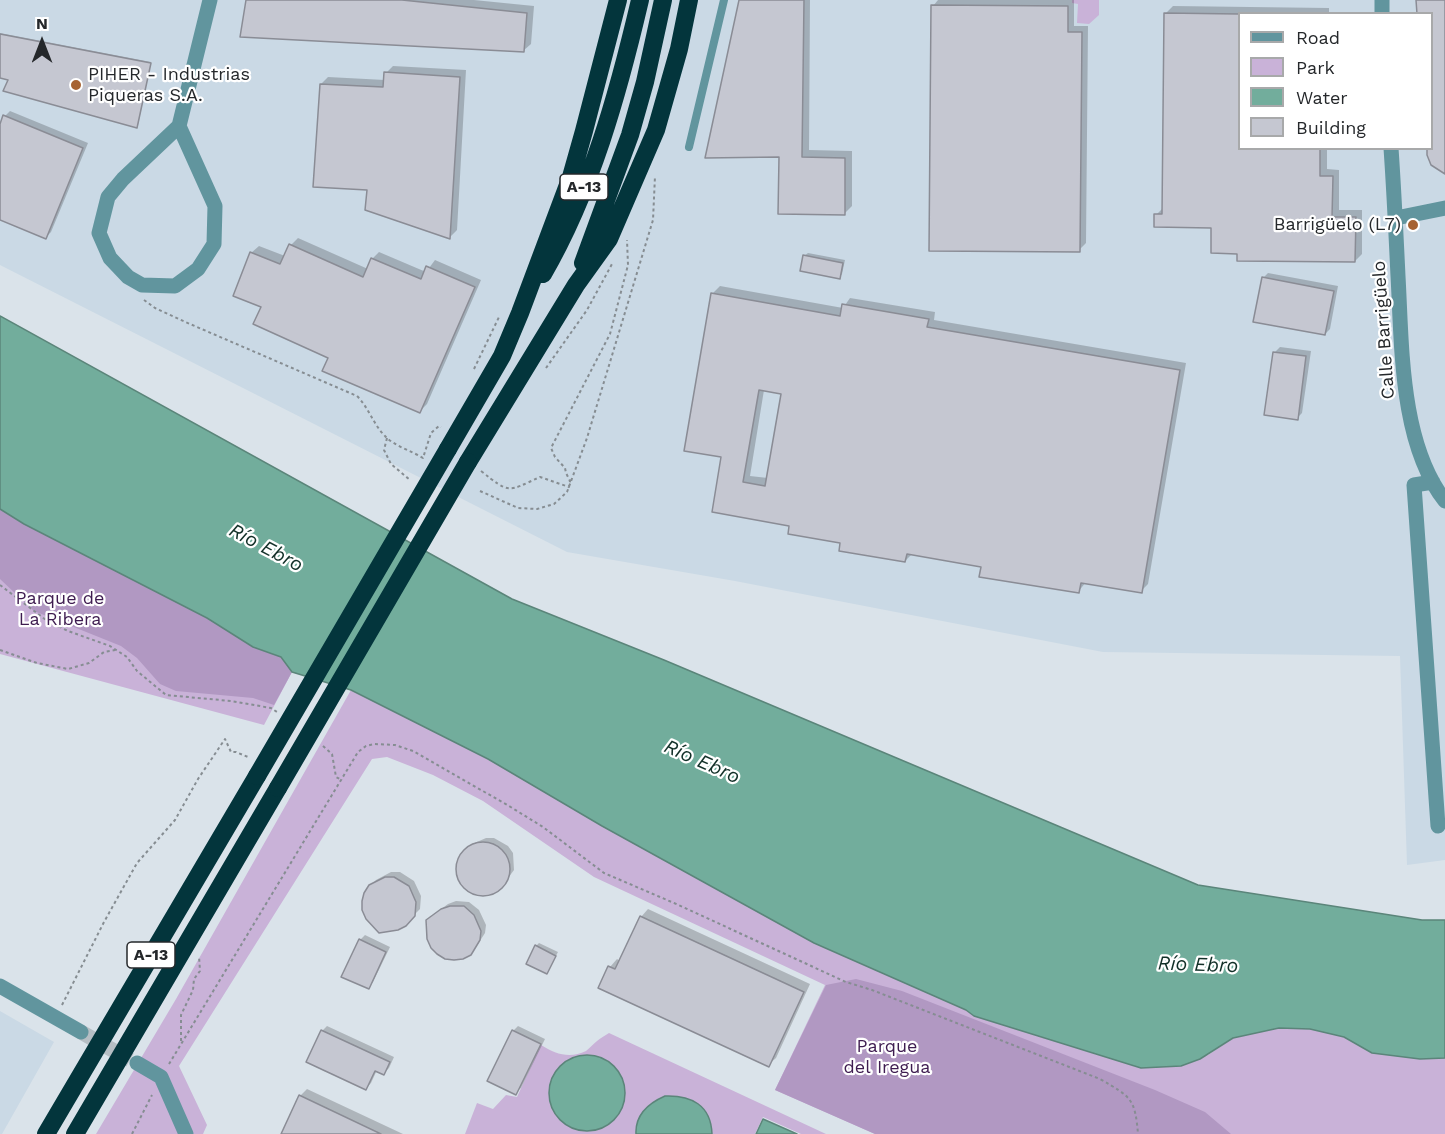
<!DOCTYPE html>
<meta charset="utf-8">
<style>
body{margin:0}
#map{position:relative;width:1445px;height:1134px;overflow:hidden;background:#dae3ea;font-family:"Work Sans",sans-serif}
canvas{display:block}
.legend{position:absolute;left:1238px;top:12px;width:195px;height:138px;box-sizing:border-box;background:#fff;border:2px solid #a8a9aa;margin:0;padding:8px 10px;list-style:none;font-size:18px;color:#25282b}
.legend li{display:flex;align-items:center;gap:12px;height:30px}
.legend b{width:30px;border:2px solid #a8a9aa}
.north{position:absolute;left:12px;top:12px;width:60px;height:60px;-webkit-text-stroke:4px #fff;paint-order:stroke;rotate:0deg;font-size:16px;font-weight:700;line-height:24px;text-align:center;color:#25282b}
.north::after{content:'';display:block;margin:auto;width:21px;height:27px;background:#25282b;clip-path:polygon(50% 0,100% 100%,50% 72%,0 100%)}
</style>
<div id="map">
<canvas width="1445" height="1134"></canvas>
<ul class="legend">
<li><b style="height:8px;background:#61959e"></b>Road</li>
<li><b style="height:16px;background:#c9b2d8"></b>Park</li>
<li><b style="height:16px;background:#72ad9c"></b>Water</li>
<li><b style="height:16px;background:#c5c7d1"></b>Building</li>
</ul>
<div class="north">N</div>
</div>
<script>
const ctx = document.querySelector('canvas').getContext('2d');
ctx.lineJoin = 'round';
function paint(path, color) { ctx.fillStyle = color; ctx.fill(path, 'evenodd'); }
function strokePath(path, color, width, dash) { ctx.strokeStyle = color; ctx.lineWidth = width; ctx.lineCap = dash ? 'butt' : 'round'; ctx.setLineDash(dash || []); ctx.stroke(path); }
function drawText(font, color, halo, rows, align = 'center') {
  ctx.font = font + ' "Work Sans",sans-serif'; ctx.lineWidth = 4.5; ctx.setLineDash([]); ctx.textBaseline = 'middle'; ctx.strokeStyle = halo; ctx.fillStyle = color; for (const [text, x, y, turn = 0] of rows) {
    ctx.save(); ctx.translate(x, y); ctx.rotate((+turn || 0) * Math.PI / 180); ctx.textAlign = isNaN(turn) ? turn : align; if (halo) ctx.strokeText(text, 0, 0); ctx.fillText(text, 0, 0); ctx.restore();
  }
}
paint(new Path2D(`
 M0,0H1445V860L1407,865L1400,656L1103,652L735,581L567,552L0,265ZM1240,14H1432V148H1240Z
 M0,1011L54,1042L2,1134H0Z`), '#cad9e5');
paint(new Path2D(`
 M1072,0H1099V15L1089,24L1077,23L1078,4L1072,3Z
 M0,509L292,672L264,725L0,654Z
 M351,690L488,759L602,826L814,943L966,1010L974,1016L1141,1068L1208,1055L1233,1038L1279,1028L1310,1029L1344,1037L1372,1053L1420,1059L1445,1058V1134H875L775,1090L825,985L594,877L483,801L433,775L387,757L372,759L179,1066L207,1125L203,1134H96L176,999Z
 M609,1033L826,1134H801L763,1117L755,1134H465L477,1103L493,1109L506,1095L517,1097L541,1045C555,1054 570,1059 586,1051C590,1048 593,1044 597,1041C600,1038 605,1036 609,1033Z`), '#c9b2d8');
paint(new Path2D(`
 M0,509L24,524L207,618L253,647L281,657L292,672L274,705L253,698L176,691L160,684L137,658L121,646L34,611L0,579Z
 M856,979L902,991L1155,1090L1205,1112L1231,1134H875L775,1090L826,985Z`), '#b198c2');
const water = new Path2D(`
 M0,316L512,599L664,660L1198,885L1422,920H1445V1058L1420,1059L1372,1053L1344,1037L1310,1029L1279,1028L1233,1038L1200,1059L1181,1066L1141,1068L974,1016L966,1010L814,943L602,826L488,759L351,690L292,672L281,657L253,647L207,618L24,524L0,509Z
 M549 1093a38 38 0 1 1 76 0a38 38 0 1 1-76 0Z
 M665,1096C691,1095 711,1105 712,1134H636C635,1114 649,1103 665,1096Z
 M763,1119L797,1134H756Z`);
paint(water, '#72ad9c');
strokePath(water, '#5b857a', 1.5);
paint(new Path2D(`
 M248,0H474L534,6L531,44L523,51Z
 M741,0H810L809,150L852,151V206L844,214L781,156Z
 M938,0H1074V26H1088L1086,243L1079,250L933,6Z
 M1173,6L1329,8V14H1240V148H1327V169L1339,170V210H1362V254L1355,261L1238,252L1213,226L1156,215L1164,207L1166,13Z
 M0,33L151,62L138,125L0,76Z
 M393,66L466,70L457,230L450,237L368,189L321,84L328,77L385,80L386,73Z
 M10,111L88,143L51,232L46,237L0,218V128L5,116Z
 M298,238L368,269L372,259L379,252L426,272L435,260L481,280L427,404L420,411L330,357L263,306L251,253L259,246L285,256L291,245Z
 M808,253L845,260L842,274L839,278L804,256Z
 M1268,273L1338,286L1330,329L1325,334L1263,278Z
 M720,286L843,308L850,298L935,312L934,320L1186,363L1148,584L1141,591L1086,582L1078,592L983,566L912,554L905,561L791,525L713,511L722,456L713,293ZM764,390L783,393L768,478L750,476Z
 M1280,347L1311,351L1302,413L1297,418L1275,352Z
 M486,838H494L508,846L513,853L514,870L499,890L483,895L470,893L461,883L458,875L460,858L464,851L470,845Z
 M391,872H400L414,881L421,896L420,909L405,924L370,886L376,880Z
 M456,901L469,902L479,910L486,925L485,933L476,947L433,915L448,904Z
 M648,909L810,984L776,1058L768,1065L600,987L610,967L617,959L620,961L641,917Z
 M365,935L390,947L373,982L368,988L360,940Z
 M539,943L558,952L547,973L536,946Z
 M327,1026L394,1057L389,1068L384,1073L377,1070L371,1083L366,1089L322,1031Z
 M518,1026L545,1039L521,1088L515,1093L513,1031Z
 M307,1089L403,1134H283L300,1096Z`), '#0003');
const building = new Path2D(`
 M246,0H402L527,13L524,52L240,37Z
 M739,0H804L802,157L845,158V215L778,214L779,157L705,158Z
 M1416,0H1445V174L1431,165L1427,155V148H1431V14H1417Z
 M931,5L1068,6V32H1082L1080,252L929,251Z
 M1164,13L1239,14V148H1320V176H1333L1332,217H1356L1355,262L1237,261V254L1211,253V228L1154,227V214H1162Z
 M0,34L151,63L137,128L3,91L8,80L0,78Z
 M384,72L460,77L450,239L365,210L367,190L313,187L320,84L383,87Z
 M3,115L83,148L46,239L0,220V124Z
 M289,244L363,277L371,258L421,279L426,266L475,287L420,413L322,371L328,358L253,324L261,307L233,296L250,252L280,264Z
 M803,255L843,263L840,279L800,271Z
 M1262,277L1334,291L1325,335L1253,322Z
 M711,293L840,316L842,304L929,319L927,327L1180,370L1142,593L1081,583L1079,593L979,577L981,567L907,554L905,562L839,551L840,543L788,534L789,526L712,512L721,457L684,451ZM759,390L781,394L765,486L743,482Z
 M1273,352L1306,356L1298,420L1264,415Z
 M456 869a27 27 0 1 1 54 0a27 27 0 1 1-54 0Z
 M385,877H394L409,886L416,902L415,916L406,926L398,930L379,933L366,919L362,910V901L364,893L369,885Z
 M450,906H464L474,915L481,931L480,940L471,955L463,959L454,960L445,959L437,954L431,948L427,939L426,920L441,909Z
 M640,916L804,992L769,1067L598,988L608,966L615,969Z
 M359,939L386,952L369,989L341,977Z
 M535,945L556,956L547,974L526,964Z
 M321,1030L390,1062L384,1075L375,1071L366,1090L306,1062Z
 M512,1030L541,1044L516,1095L487,1081Z
 M299,1095L381,1134H281Z`);
paint(building, '#c5c7d1');
strokePath(building, '#8a8c95', 1.5);
strokePath(new Path2D(`
 M81,1032L130,1060`), '#b6bec4', 15, [15, 8]);
strokePath(new Path2D(`
 M144,300L155,308L190,324L357,396C369,408 373,424 385,436C394,446 412,451 423,458L431,433L439,426L441,427
 M546,368L587,310L612,264
 M474,369L499,317
 M387,438L384,450L391,464L410,480
 M481,471C510,494 507,492 540,477L569,487L570,481L566,473L565,468L555,457L551,448L610,334L628,265L627,240
 M480,491L518,508L537,509L554,504L567,492L587,438L653,220L655,176
 M0,585L46,620L68,631L110,646L127,657L137,671L166,695L231,701L271,708L277,712
 M0,650L37,663L68,669L89,663L104,652L115,650
 M323,746L332,754L336,777L342,780
 M62,1005L104,922L137,863L175,820L198,779L225,739L231,752H236L248,757
 M181,1041V1015L193,990L194,979L200,971L199,956
 M169,1064L358,752L366,746L374,744L395,745L413,751L509,806L543,827L604,873L674,903L846,982L872,990L1100,1079C1131,1097 1135,1098 1138,1134
 M132,1134L152,1095`), '#868d92', 2, [3, 3]);
strokePath(new Path2D(`
 M689,147L724,0`), '#61959e', 8);
strokePath(new Path2D(`
 M1382,0V14
 M179,126L215,206L214,244L198,269L175,286L142,285L128,277L110,258L99,233L108,197L123,179L179,126L210,0
 M1391,148C1394,191 1396,234 1398,276C1402,347 1400,443 1445,501
 M1396,218L1445,208
 M1433,482L1414,485L1438,826
 M0,986L81,1032
 M137,1063L161,1077L186,1134`), '#61959e', 15);
strokePath(new Path2D(`
 M583,263L630,135L645,82L663,0
 M543,274C591,191 618,94 640,0
 M448,449L502,356L520,313L571,177L584,131L618,0
 M468,462L576,285L609,239L656,130L679,49L689,0
 M46,1134L257,776
 M75,1134L278,788`), '#03353c', 18);
strokePath(new Path2D(`
 M257,776L448,449
 M278,788L468,462`), '#03353c', 18);
for (const [x, y, r, color] of [
 [76,85,6,"#a66231"],
 [1413,225,6,"#a66231"]
]) { const dot = new Path2D(); dot.arc(x, y, r, 0, 2 * Math.PI); ctx.fillStyle = color; ctx.fill(dot); strokePath(dot, '#fff', 2); }
for (const [x, y, w] of [
 [584,187,48],
 [151,955,48]
]) { const box = new Path2D(); box.roundRect(x - w / 2, y - 13, w, 26, 4.5); ctx.fillStyle = '#fff'; ctx.fill(box); strokePath(box, '#25282b', 1.5); }
drawText('bold 16px', '#25282b', null, [
 ["A-13",584,187],
 ["A-13",151,955]
]);
drawText('18px', '#25282b', '#fff', [
 ["PIHER - Industrias",88,75],
 ["Piqueras S.A.",88,96],
 ["Barrigüelo (L7)",1401,225,"right"]
], 'left');
drawText('18px', '#25282b', '#fff', [
 ["Calle Barrigüelo",1384,330,-94]
]);
drawText('18px', '#3e1c50', '#fff', [
 ["Parque de",60,599],
 ["La Ribera",60,620],
 ["Parque",887,1047],
 ["del Iregua",887,1068]
]);
drawText('italic 20px', '#123028', '#fff', [
 ["Río Ebro",266,548,28],
 ["Río Ebro",702,762,24],
 ["Río Ebro",1198,965,2]
]);
</script>
